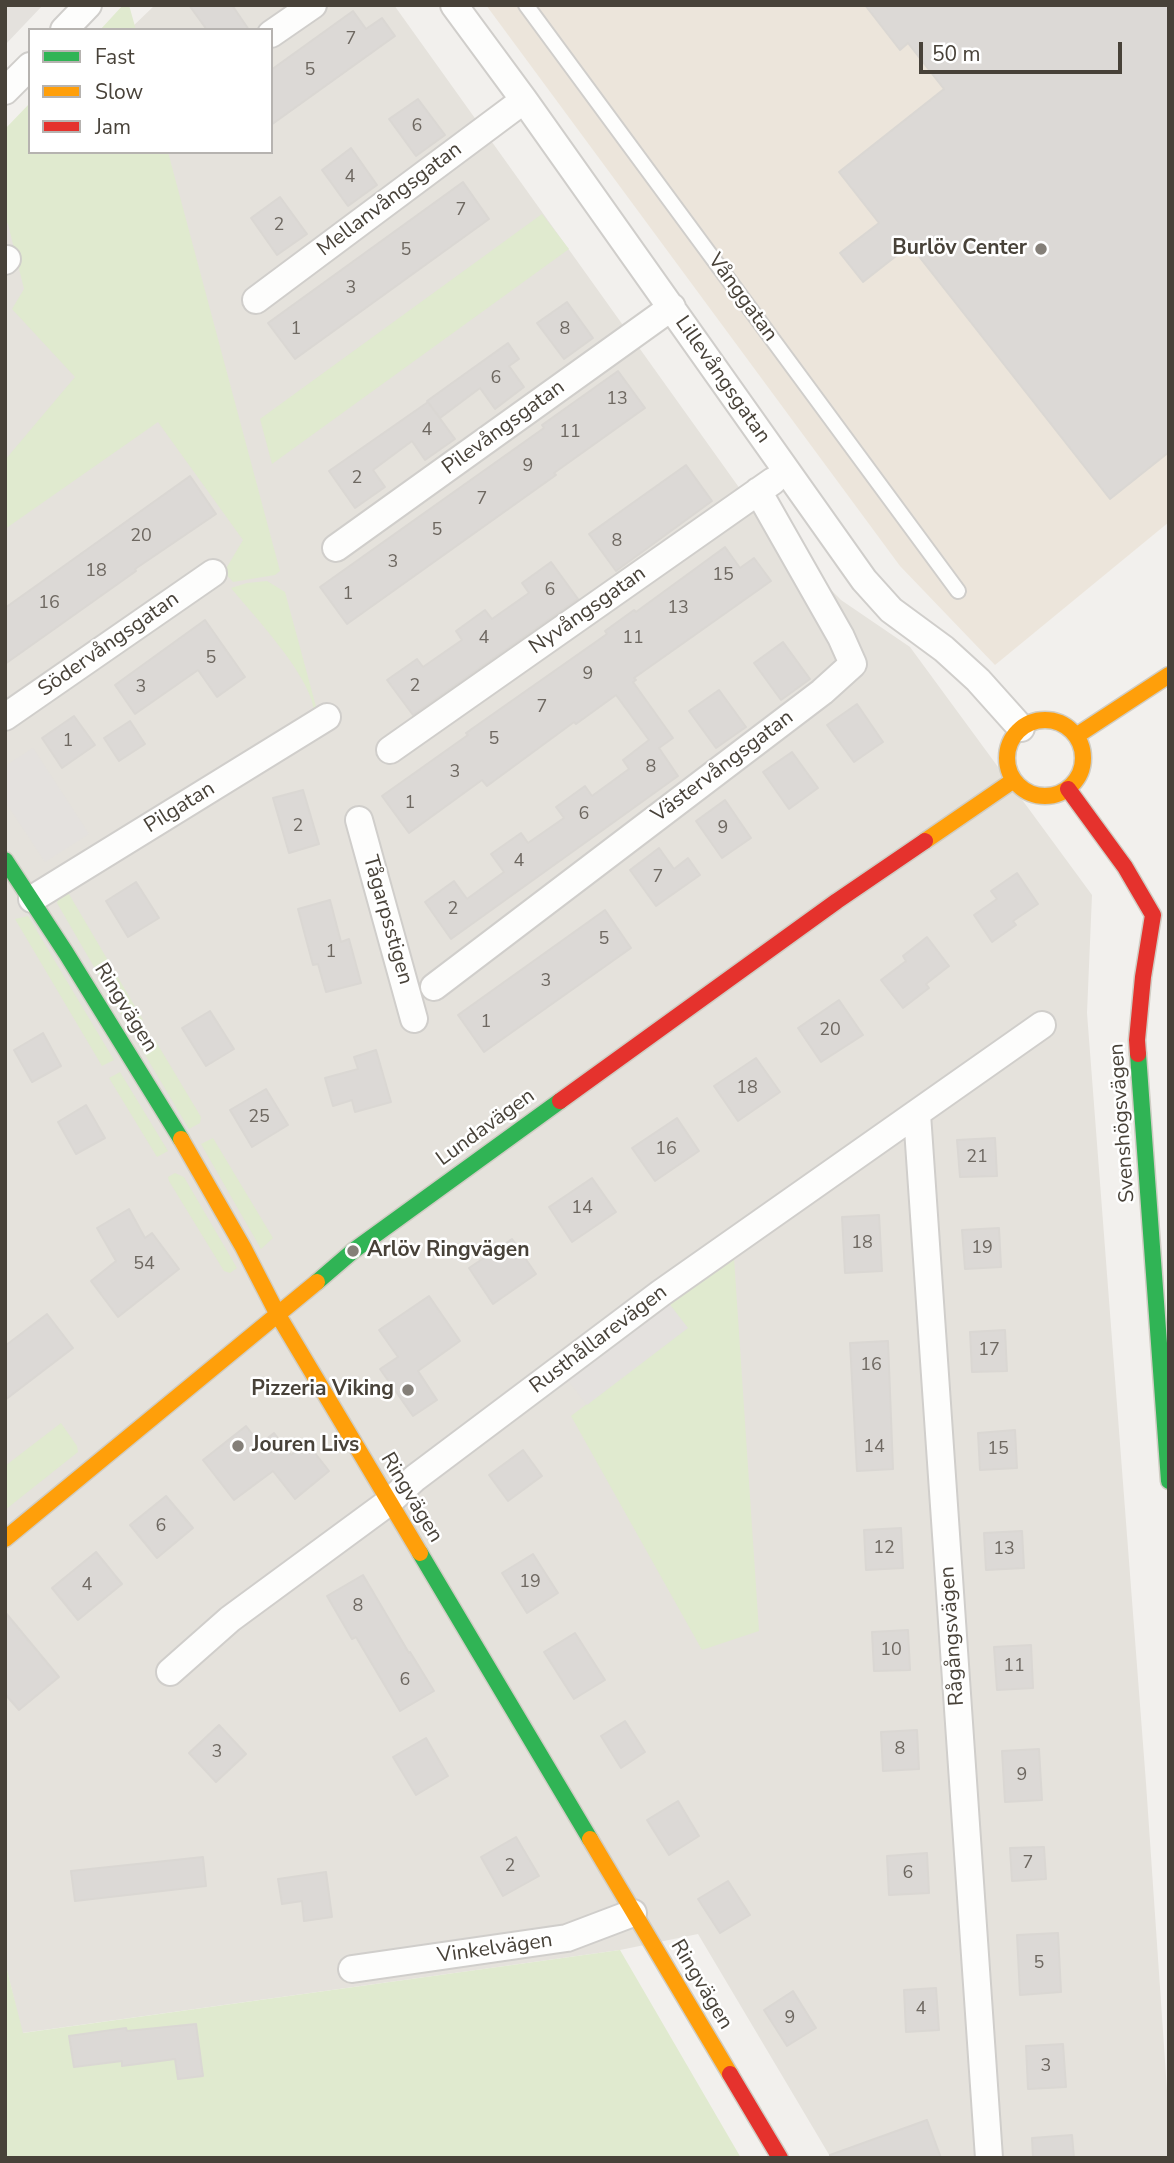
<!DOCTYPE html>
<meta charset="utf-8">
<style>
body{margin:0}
#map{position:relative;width:1174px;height:2163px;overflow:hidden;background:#f2f0ed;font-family:"Nunito Sans",sans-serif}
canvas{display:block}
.frame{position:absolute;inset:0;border:7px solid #484239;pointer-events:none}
.legend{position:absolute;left:28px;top:28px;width:245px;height:126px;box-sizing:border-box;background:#fff;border:2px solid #b6b3b0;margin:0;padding:9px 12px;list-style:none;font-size:21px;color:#484239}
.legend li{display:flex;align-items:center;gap:14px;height:35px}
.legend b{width:35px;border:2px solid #b6b3b0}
.scale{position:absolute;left:919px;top:42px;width:203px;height:32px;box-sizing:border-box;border:4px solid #484239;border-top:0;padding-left:9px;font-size:21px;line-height:24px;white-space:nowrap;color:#484239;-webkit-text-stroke:5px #fff;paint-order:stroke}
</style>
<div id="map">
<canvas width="1174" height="2163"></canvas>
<div class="frame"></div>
<ul class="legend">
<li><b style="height:9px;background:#30b455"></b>Fast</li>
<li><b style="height:9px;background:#ff9f0a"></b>Slow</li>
<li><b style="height:9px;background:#e5322d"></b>Jam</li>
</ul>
<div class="scale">50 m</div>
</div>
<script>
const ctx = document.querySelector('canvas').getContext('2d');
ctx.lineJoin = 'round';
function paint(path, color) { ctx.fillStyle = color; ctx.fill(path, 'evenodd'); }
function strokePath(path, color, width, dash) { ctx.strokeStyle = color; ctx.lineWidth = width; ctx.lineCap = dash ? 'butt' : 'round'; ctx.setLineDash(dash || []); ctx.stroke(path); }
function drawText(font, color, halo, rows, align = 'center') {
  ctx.font = font + ' "Nunito Sans",sans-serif'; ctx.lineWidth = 5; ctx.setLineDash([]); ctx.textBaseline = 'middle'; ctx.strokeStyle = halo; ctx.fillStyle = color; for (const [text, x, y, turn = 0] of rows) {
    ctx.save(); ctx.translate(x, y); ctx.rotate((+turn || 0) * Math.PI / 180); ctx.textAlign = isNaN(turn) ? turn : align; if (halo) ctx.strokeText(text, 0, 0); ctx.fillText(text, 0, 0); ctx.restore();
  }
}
paint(new Path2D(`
 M155,5H394L763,521L841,600L910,647L1092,895L1087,1013L1146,1783L1169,2119V2158H831L698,1934L620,1950L22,2033L5,1962V148L30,152H271V30H129Z`), '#e5e2dc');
paint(new Path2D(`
 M486,5H1169V522L995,665L900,566Z`), '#ece5db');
paint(new Path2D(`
 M5,5H43L5,45Z`), '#e4e1dd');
paint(new Path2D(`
 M123,5H129L136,30H100Z
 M30,103V152H168L280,571L275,575L233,582L224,572L243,540L158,422L5,529V460L75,377L12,309L24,289L8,224L5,220V129Z
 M542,214L569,249L272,464L260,419Z
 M267,581L285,592L318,714H314C315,680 253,615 231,588L247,583Z
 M66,889L143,1020L130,1029L57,903L59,895Z
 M28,916L114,1060L102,1066L15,919Z
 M155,1040L201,1117L200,1123L189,1129L141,1048Z
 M120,1072L168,1151L157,1157L109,1078Z
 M213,1138L273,1238L261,1249L201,1144Z
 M175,1173L184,1177L237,1268L230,1273L224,1271L169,1181L168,1177Z
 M733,1243L759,1631L702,1650L571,1416L687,1328L661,1293Z
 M61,1423L77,1446L78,1452L5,1510V1466Z
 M620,1950L741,2158H5V1962L23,2033Z`), '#e0eacf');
paint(new Path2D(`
 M33,748L89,834L45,862L5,801V766Z
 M661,1293L688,1328L587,1405L560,1370Z`), '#e4e1de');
const building = new Path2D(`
 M189,5H232L249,30H207Z
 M865,5H1169V452L1110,499L910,245L863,282L840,253L879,223L839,172L944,89L908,43L900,50Z
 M353,11L366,29L382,18L395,36L271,125V70Z
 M418,99L445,135L416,156L389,119Z
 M351,148L377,185L348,206L322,170Z
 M463,182L489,219L295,359L268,323Z
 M280,197L307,234L277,255L251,218Z
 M567,302L593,338L564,359L537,323Z
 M508,343L519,359L509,366L524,387L495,409L480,388L440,418L427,401Z
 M618,371L645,408L554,473L556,475L347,624L320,587L544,428L542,425Z
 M428,402L455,439L425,460L412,441L373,470L385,487L355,508L329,471Z
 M686,465L712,501L616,571L589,534Z
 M190,476L216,514L135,569L136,571L5,664V608Z
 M725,547L740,568L754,558L771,581L634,678L636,680L633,682L673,738L659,748L678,776L451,939L425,902L454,881L467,899L504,872L491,854L521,833L528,843L564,818L556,807L585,786L592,796L629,769L623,760L649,740L616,695L576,724L574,722L487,786L482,780L409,833L382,796L468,735L466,733L607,634L605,631L634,610L636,612Z
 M551,562L578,599L413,715L387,680L417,659L423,667L462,640L456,631L485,610L492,619L529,593L522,583Z
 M205,620L245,677L217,697L198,670L135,714L115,685Z
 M783,642L810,679L781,700L754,663Z
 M719,690L746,727L716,748L689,711Z
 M857,704L883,742L854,762L827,725Z
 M74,716L95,745L62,768L42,738Z
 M130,721L145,744L119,761L104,738Z
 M792,752L818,788L789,809L763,772Z
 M303,790L319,844L289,853L273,798Z
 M725,800L751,838L722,858L696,821Z
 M659,848L674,869L688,858L700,875L656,906L630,870Z
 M1017,873L1038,904L1013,921L1016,925L992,942L974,915L997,899L991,891Z
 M136,882L159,918L128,937L106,901Z
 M330,900L341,942L349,939L361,983L326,992L318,964L313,965L298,909Z
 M605,910L631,948L484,1052L458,1015Z
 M927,937L949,966L926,984L929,988L903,1008L881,980L906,961L903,956Z
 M839,1000L863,1035L821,1062L798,1028Z
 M210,1011L234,1049L206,1066L182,1028Z
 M43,1033L61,1066L32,1082L14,1050Z
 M376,1050L391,1102L355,1112L352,1100L333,1106L325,1078L358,1069L354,1057Z
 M756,1058L780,1092L738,1121L714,1086Z
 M266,1089L288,1125L252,1147L230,1110Z
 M86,1105L105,1138L76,1154L58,1122Z
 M677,1118L699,1151L655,1181L632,1148Z
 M995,1138L997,1176L960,1177L957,1140Z
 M592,1178L616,1212L572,1242L549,1207Z
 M129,1209L145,1238L152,1233L179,1269L118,1317L91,1281L116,1261L97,1228Z
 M879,1215L882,1271L845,1273L842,1217Z
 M999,1228L1001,1267L965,1269L962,1230Z
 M512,1239L536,1274L493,1304L469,1268Z
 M429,1296L460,1341L418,1371L437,1400L413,1416L380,1369L398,1357L379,1330Z
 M47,1314L73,1348L5,1400V1346Z
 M1005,1330L1007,1371L972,1372L970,1332Z
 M888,1341L893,1469L857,1471L850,1343Z
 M246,1426L260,1444L274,1433L291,1455L307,1443L329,1471L295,1499L273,1471L234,1500L203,1460Z
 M1015,1430L1017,1468L980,1470L978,1433Z
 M523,1450L542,1476L508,1501L489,1475Z
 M166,1496L193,1528L157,1558L130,1525Z
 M901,1528L903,1568L866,1570L864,1530Z
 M1022,1531L1024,1568L986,1570L984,1533Z
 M96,1552L122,1584L78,1620L52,1588Z
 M533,1554L558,1593L527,1613L502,1573Z
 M363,1575L409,1653L410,1652L434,1691L400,1711L356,1637L352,1639L327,1596Z
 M5,1612L59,1677L19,1710L5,1694Z
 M908,1630L910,1670L874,1671L872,1632Z
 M575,1633L605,1680L574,1699L544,1652Z
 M1031,1645L1033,1688L997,1690L994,1647Z
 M625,1721L645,1752L621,1768L601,1736Z
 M219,1725L246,1754L216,1782L189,1753Z
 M917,1730L919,1769L883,1771L881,1732Z
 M426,1738L448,1776L416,1795L393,1757Z
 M1039,1749L1042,1800L1005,1802L1002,1751Z
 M678,1801L699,1836L669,1855L647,1820Z
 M516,1837L539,1876L503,1896L481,1857Z
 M1044,1847L1046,1879L1012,1881L1010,1848Z
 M927,1853L929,1893L889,1895L887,1856Z
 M203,1857L206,1886L75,1901L71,1871Z
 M326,1872L332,1917L304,1921L302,1901L282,1904L278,1879Z
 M728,1881L750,1915L720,1933L698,1899Z
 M1058,1933L1061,1992L1020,1995L1017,1935Z
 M936,1988L939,2030L906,2032L904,1990Z
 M793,1991L816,2028L787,2046L764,2010Z
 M196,2024L203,2076L178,2079L175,2059L122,2066V2061L74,2067L69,2036L126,2028L127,2031Z
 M1063,2044L1066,2087L1028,2089L1026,2046Z
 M927,2120L941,2158H830V2155Z
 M1072,2135L1074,2158H1033L1032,2138Z`);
paint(building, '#dcd9d6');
strokePath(building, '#dad7d3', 2);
const lane = new Path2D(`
 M526,5L958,591`);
const street = new Path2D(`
 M454,5L524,100L864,580L891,610L944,649L978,680L1021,728
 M64,30L88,5
 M271,34L313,5
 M5,91L30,66
 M5,261L7,259
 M256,300L524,100
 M336,548L672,307
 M5,717L213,573
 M390,750L773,481
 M359,820L414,1019
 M32,899L327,717
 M434,987L822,692L853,664L841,637L758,491
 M917,1114L989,2158
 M170,1672L230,1619L389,1502L415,1478L661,1293L1042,1025
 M352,1969L567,1938L633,1913`);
const fast = new Path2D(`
 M5,860L66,953L181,1139
 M1138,1054L1169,1481
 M317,1282L353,1251L560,1101
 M420,1553L590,1839`);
const slow = new Path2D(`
 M1007 758a38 38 0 1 1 76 0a38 38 0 1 1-76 0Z
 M1076,736L1169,675
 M925,841L1014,780
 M181,1139L243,1247L278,1315L420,1553
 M5,1539L317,1282
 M590,1839L730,2074`);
const jam = new Path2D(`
 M1068,789L1125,867L1153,915L1143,977L1137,1040L1138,1054
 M560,1101L837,901L925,841
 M730,2074L780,2158`);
strokePath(lane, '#d0cecb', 18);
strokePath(street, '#d0cecb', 30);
strokePath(fast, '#d0cdc4', 19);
strokePath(slow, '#d0cdc4', 19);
strokePath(jam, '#d0cdc4', 19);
strokePath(lane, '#fdfdfc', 14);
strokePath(street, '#fdfdfc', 26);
strokePath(fast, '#30b455', 16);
strokePath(slow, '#ff9f0a', 16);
strokePath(jam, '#e5322d', 16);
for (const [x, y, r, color] of [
 [1041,249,7,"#847f78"],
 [353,1251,7,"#847f78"],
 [408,1390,7,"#847f78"],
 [238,1446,7,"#847f78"]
]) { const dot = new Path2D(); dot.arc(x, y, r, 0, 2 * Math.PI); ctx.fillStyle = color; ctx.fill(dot); strokePath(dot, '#fff', 2.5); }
drawText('18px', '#6e6861', null, [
 ["7",351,40],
 ["5",310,71],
 ["6",417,127],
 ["4",350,178],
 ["7",461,211],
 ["2",279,226],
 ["5",406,251],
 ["3",351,289],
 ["1",296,330],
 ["8",565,330],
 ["6",496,379],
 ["13",617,400],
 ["4",427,431],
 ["11",570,433],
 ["9",528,467],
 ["2",357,479],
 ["7",482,500],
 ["5",437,531],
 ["20",141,537],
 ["8",617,542],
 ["3",393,563],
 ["18",96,572],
 ["15",723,576],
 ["6",550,591],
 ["1",348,595],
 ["16",49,604],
 ["13",678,609],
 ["4",484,639],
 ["11",633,639],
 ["5",211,659],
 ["9",588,675],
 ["2",415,687],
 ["3",141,688],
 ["7",542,708],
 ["5",494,740],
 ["1",68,742],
 ["8",651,768],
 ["3",455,773],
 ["1",410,804],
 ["6",584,815],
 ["2",298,827],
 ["9",723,829],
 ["4",519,862],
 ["7",658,878],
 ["2",453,910],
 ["5",604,940],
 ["1",331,953],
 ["3",546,982],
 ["1",486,1023],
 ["20",830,1031],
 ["18",747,1089],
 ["25",259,1118],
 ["16",666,1150],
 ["21",977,1158],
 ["14",582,1209],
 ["18",862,1244],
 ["19",982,1249],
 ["54",144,1265],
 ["17",989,1351],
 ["16",871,1366],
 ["14",874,1448],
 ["15",998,1450],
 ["6",161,1527],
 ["12",884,1549],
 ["13",1004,1550],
 ["19",530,1583],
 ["4",87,1586],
 ["8",358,1607],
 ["10",891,1651],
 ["11",1014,1667],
 ["6",405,1681],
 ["8",900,1750],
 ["3",217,1753],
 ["9",1022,1776],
 ["7",1028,1864],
 ["2",510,1867],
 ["6",908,1874],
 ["5",1039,1964],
 ["4",921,2010],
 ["9",790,2019],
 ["3",1046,2067]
]);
drawText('21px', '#484239', '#fff', [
 ["Mellanvångsgatan",390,200,-37],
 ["Vånggatan",742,298,54],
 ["Lillevångsgatan",722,380,55],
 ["Pilevångsgatan",504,428,-36],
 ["Nyvångsgatan",588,611,-35],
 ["Södervångsgatan",109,645,-35],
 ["Västervångsgatan",723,767,-37],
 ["Pilgatan",180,808,-32],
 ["Tågarpsstigen",387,920,74],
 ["Ringvägen",125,1008,58],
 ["Svenshögsvägen",1123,1123,-94],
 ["Lundavägen",486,1128,-36],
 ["Rusthållarevägen",599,1340,-37],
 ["Ringvägen",411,1498,59],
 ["Rågångsvägen",953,1636,-94],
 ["Vinkelvägen",495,1949,-8],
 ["Ringvägen",701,1985,59]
]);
drawText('bold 21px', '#484239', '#fff', [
 ["Burlöv Center",1027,249],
 ["Arlöv Ringvägen",367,1251,"left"],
 ["Pizzeria Viking",394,1390],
 ["Jouren Livs",252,1446,"left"]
], 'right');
</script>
